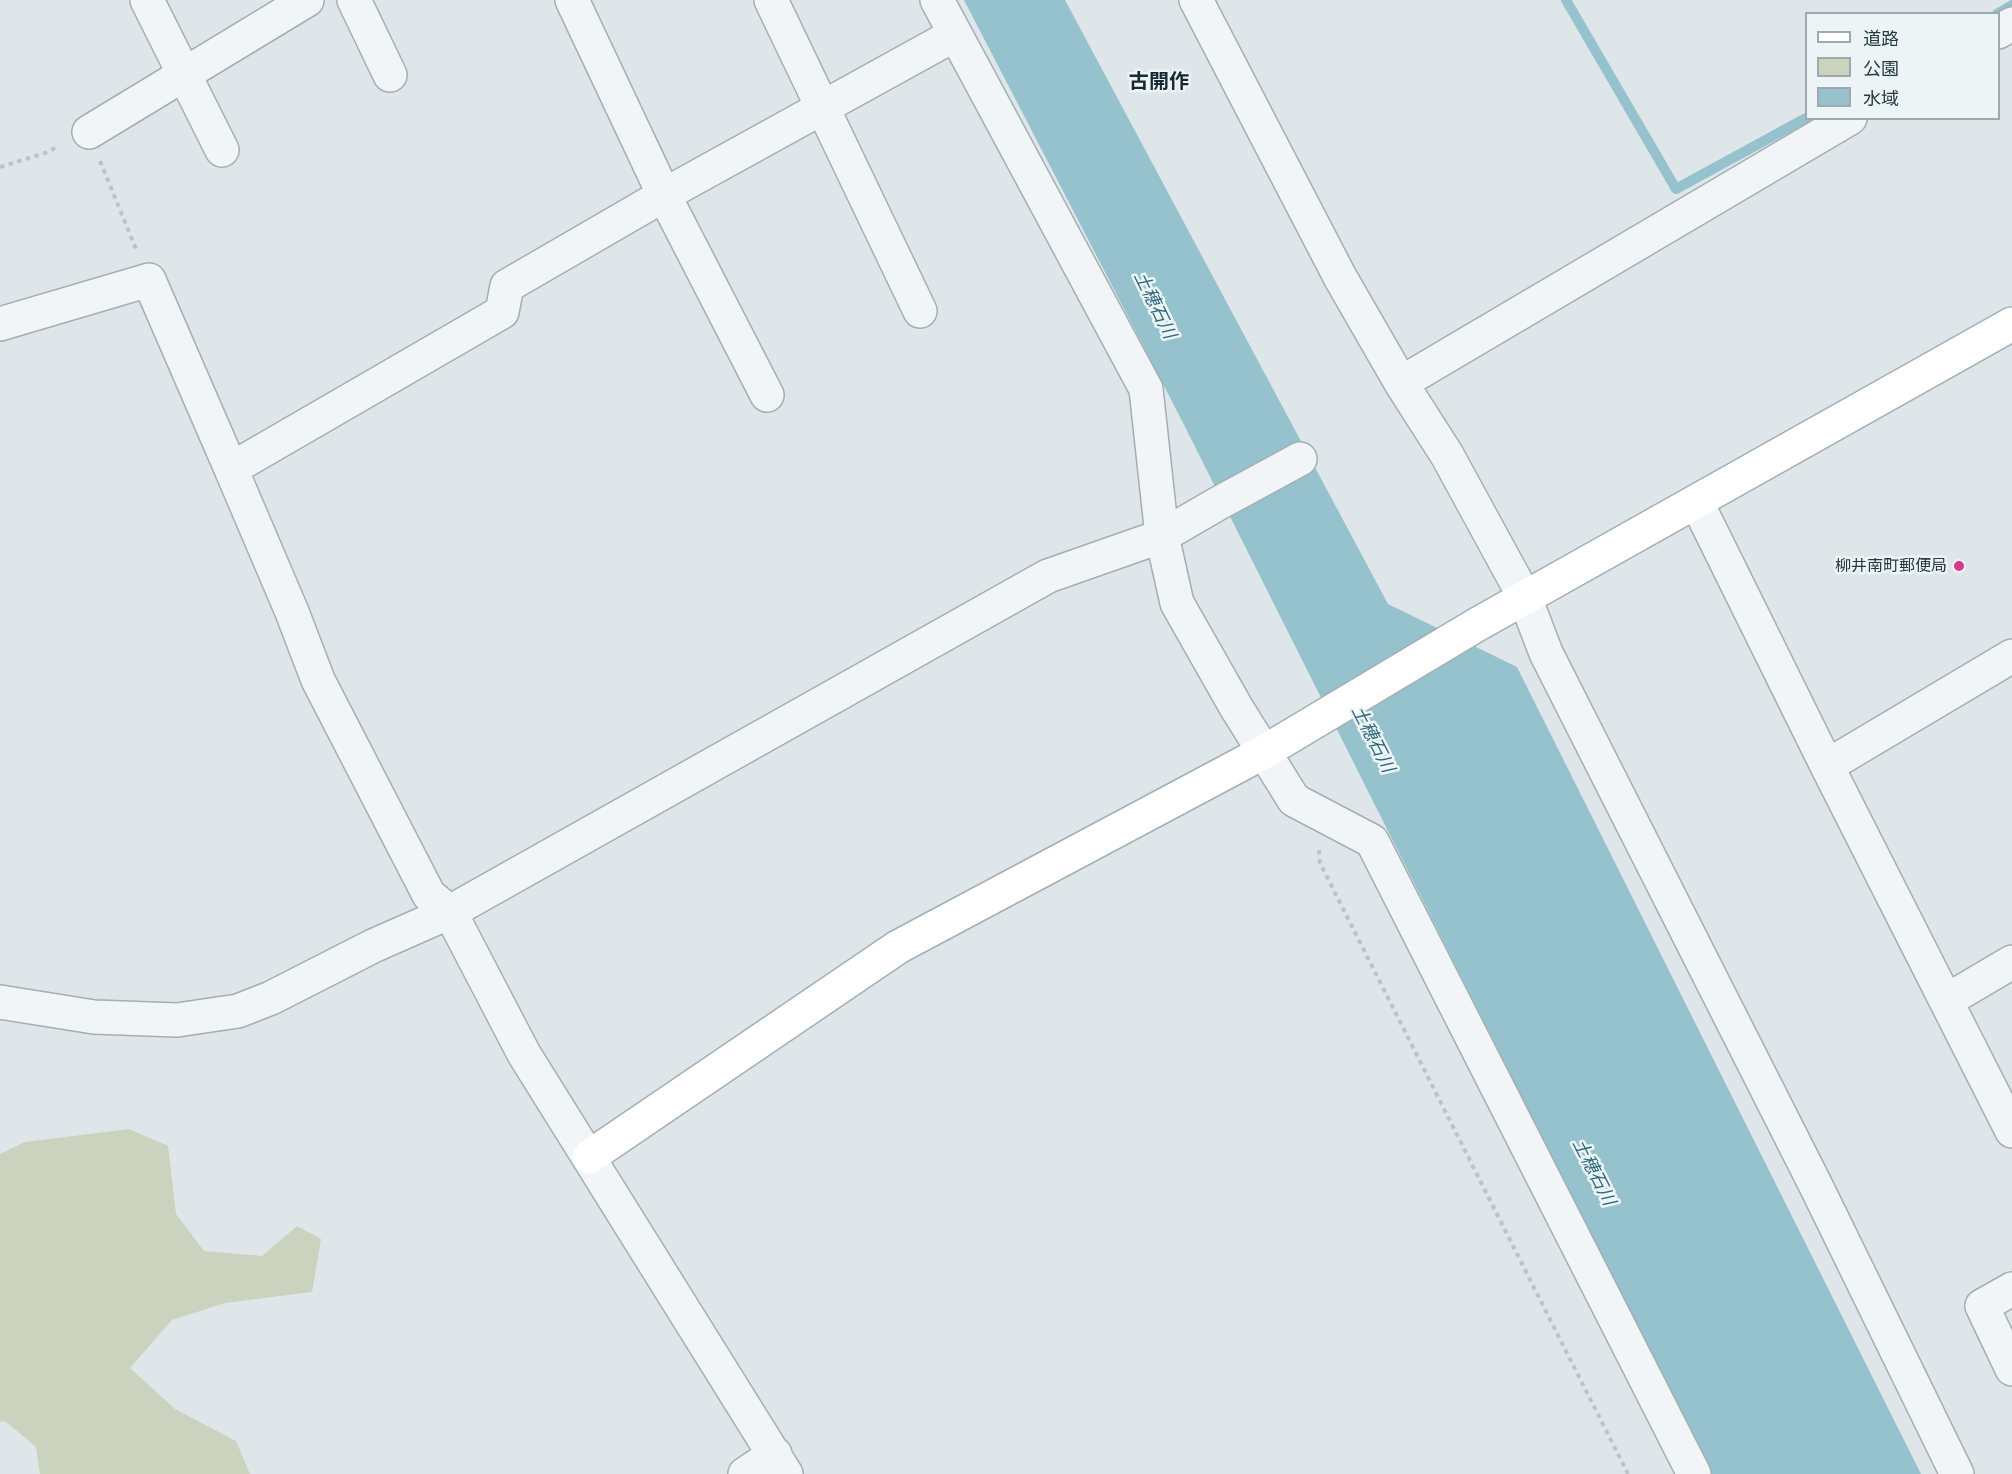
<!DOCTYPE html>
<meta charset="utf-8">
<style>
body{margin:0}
#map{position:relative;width:2012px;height:1474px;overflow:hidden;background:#dee6e9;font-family:"Golos Text","Noto Sans JP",sans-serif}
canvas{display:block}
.legend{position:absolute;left:1805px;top:12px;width:195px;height:108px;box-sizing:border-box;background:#edf4f6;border:2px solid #9da9ae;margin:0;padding:8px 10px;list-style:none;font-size:18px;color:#263941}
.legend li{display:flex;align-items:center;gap:12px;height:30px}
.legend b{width:30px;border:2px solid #9da9ae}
</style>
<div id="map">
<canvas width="2012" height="1474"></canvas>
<ul class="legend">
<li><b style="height:8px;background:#fff"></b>道路</li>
<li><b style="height:16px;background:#cbd3be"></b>公園</li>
<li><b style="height:16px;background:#95c2cc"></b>水域</li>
</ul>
</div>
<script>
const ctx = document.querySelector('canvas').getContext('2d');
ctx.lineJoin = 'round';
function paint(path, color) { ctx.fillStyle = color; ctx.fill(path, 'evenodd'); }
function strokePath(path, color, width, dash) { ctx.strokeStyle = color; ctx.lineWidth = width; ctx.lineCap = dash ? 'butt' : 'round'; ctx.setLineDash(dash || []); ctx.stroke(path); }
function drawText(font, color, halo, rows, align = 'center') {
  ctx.font = font + ' "Golos Text","Noto Sans JP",sans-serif'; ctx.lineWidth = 5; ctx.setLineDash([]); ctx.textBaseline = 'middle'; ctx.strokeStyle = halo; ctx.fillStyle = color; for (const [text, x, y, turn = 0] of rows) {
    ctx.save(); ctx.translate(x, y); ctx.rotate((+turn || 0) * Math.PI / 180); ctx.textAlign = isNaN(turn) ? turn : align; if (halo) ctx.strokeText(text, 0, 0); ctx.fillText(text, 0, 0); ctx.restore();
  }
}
paint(new Path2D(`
 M129,1129L168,1146L176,1214L204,1251L262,1256L297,1226L321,1239L312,1292L225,1303L172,1320L130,1368L175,1409L236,1441L250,1474H40L36,1447L5,1421L0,1422V1154L25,1142Z`), '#cbd3be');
paint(new Path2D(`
 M964,0H1065L1388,604L1517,667L1921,1474H1711L1177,411Z`), '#95c2cc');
strokePath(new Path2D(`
 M1566,0L1676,189L1806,118
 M1997,14L2012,5`), '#95c2cc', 10);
const street = new Path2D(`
 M147,0L222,150
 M354,0L390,75
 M572,0L664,195L767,395
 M771,0L920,311
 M937,0L1146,389L1162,536L1177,603L1236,707L1294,800L1372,841L1694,1474
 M1196,0L1340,277L1401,383L1447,455L1525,598L1546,653L1816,1186L1957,1474
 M1998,32L2012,24
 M89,132L307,0
 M0,324L149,280L231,469
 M1401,383L1850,118
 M1697,503L1827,766L2012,1131
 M1827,766L2012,656
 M1946,1001L2012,962
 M0,1002L94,1017L177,1020L238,1011L271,998L373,946L450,912L1048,576L1162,536L1219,503L1300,459
 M2012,1289L1982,1306L2012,1369
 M745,1474L775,1454
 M786,1474L524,1054L450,912L429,895L318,680L292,612L231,469L502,312L507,286L664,195L954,35`);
const secondary = new Path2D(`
 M589,1157L898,947L1264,752L1478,624L2012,324`);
strokePath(street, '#a3afb3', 36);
strokePath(secondary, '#a3afb3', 36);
strokePath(new Path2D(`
 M100,161L136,249
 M0,167L45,153L59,146
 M1319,850L1320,863L1628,1474`), '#bcc4c8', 4, [4.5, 4.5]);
strokePath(street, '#f1f5f7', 33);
strokePath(secondary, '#fff', 33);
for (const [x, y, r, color] of [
 [1959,566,6,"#da3786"]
]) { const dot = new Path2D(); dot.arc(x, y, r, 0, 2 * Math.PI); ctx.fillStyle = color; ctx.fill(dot); strokePath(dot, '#edf4f6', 2); }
drawText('16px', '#263941', '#edf4f6', [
 ["柳井南町郵便局",1947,566]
], 'right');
drawText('italic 18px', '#2c6878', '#edf4f6', [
 ["土穂石川",1155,305,64],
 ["土穂石川",1373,739,63],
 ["土穂石川",1594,1172,63]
]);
drawText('bold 20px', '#182931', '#edf4f6', [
 ["古開作",1159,82]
]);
</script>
